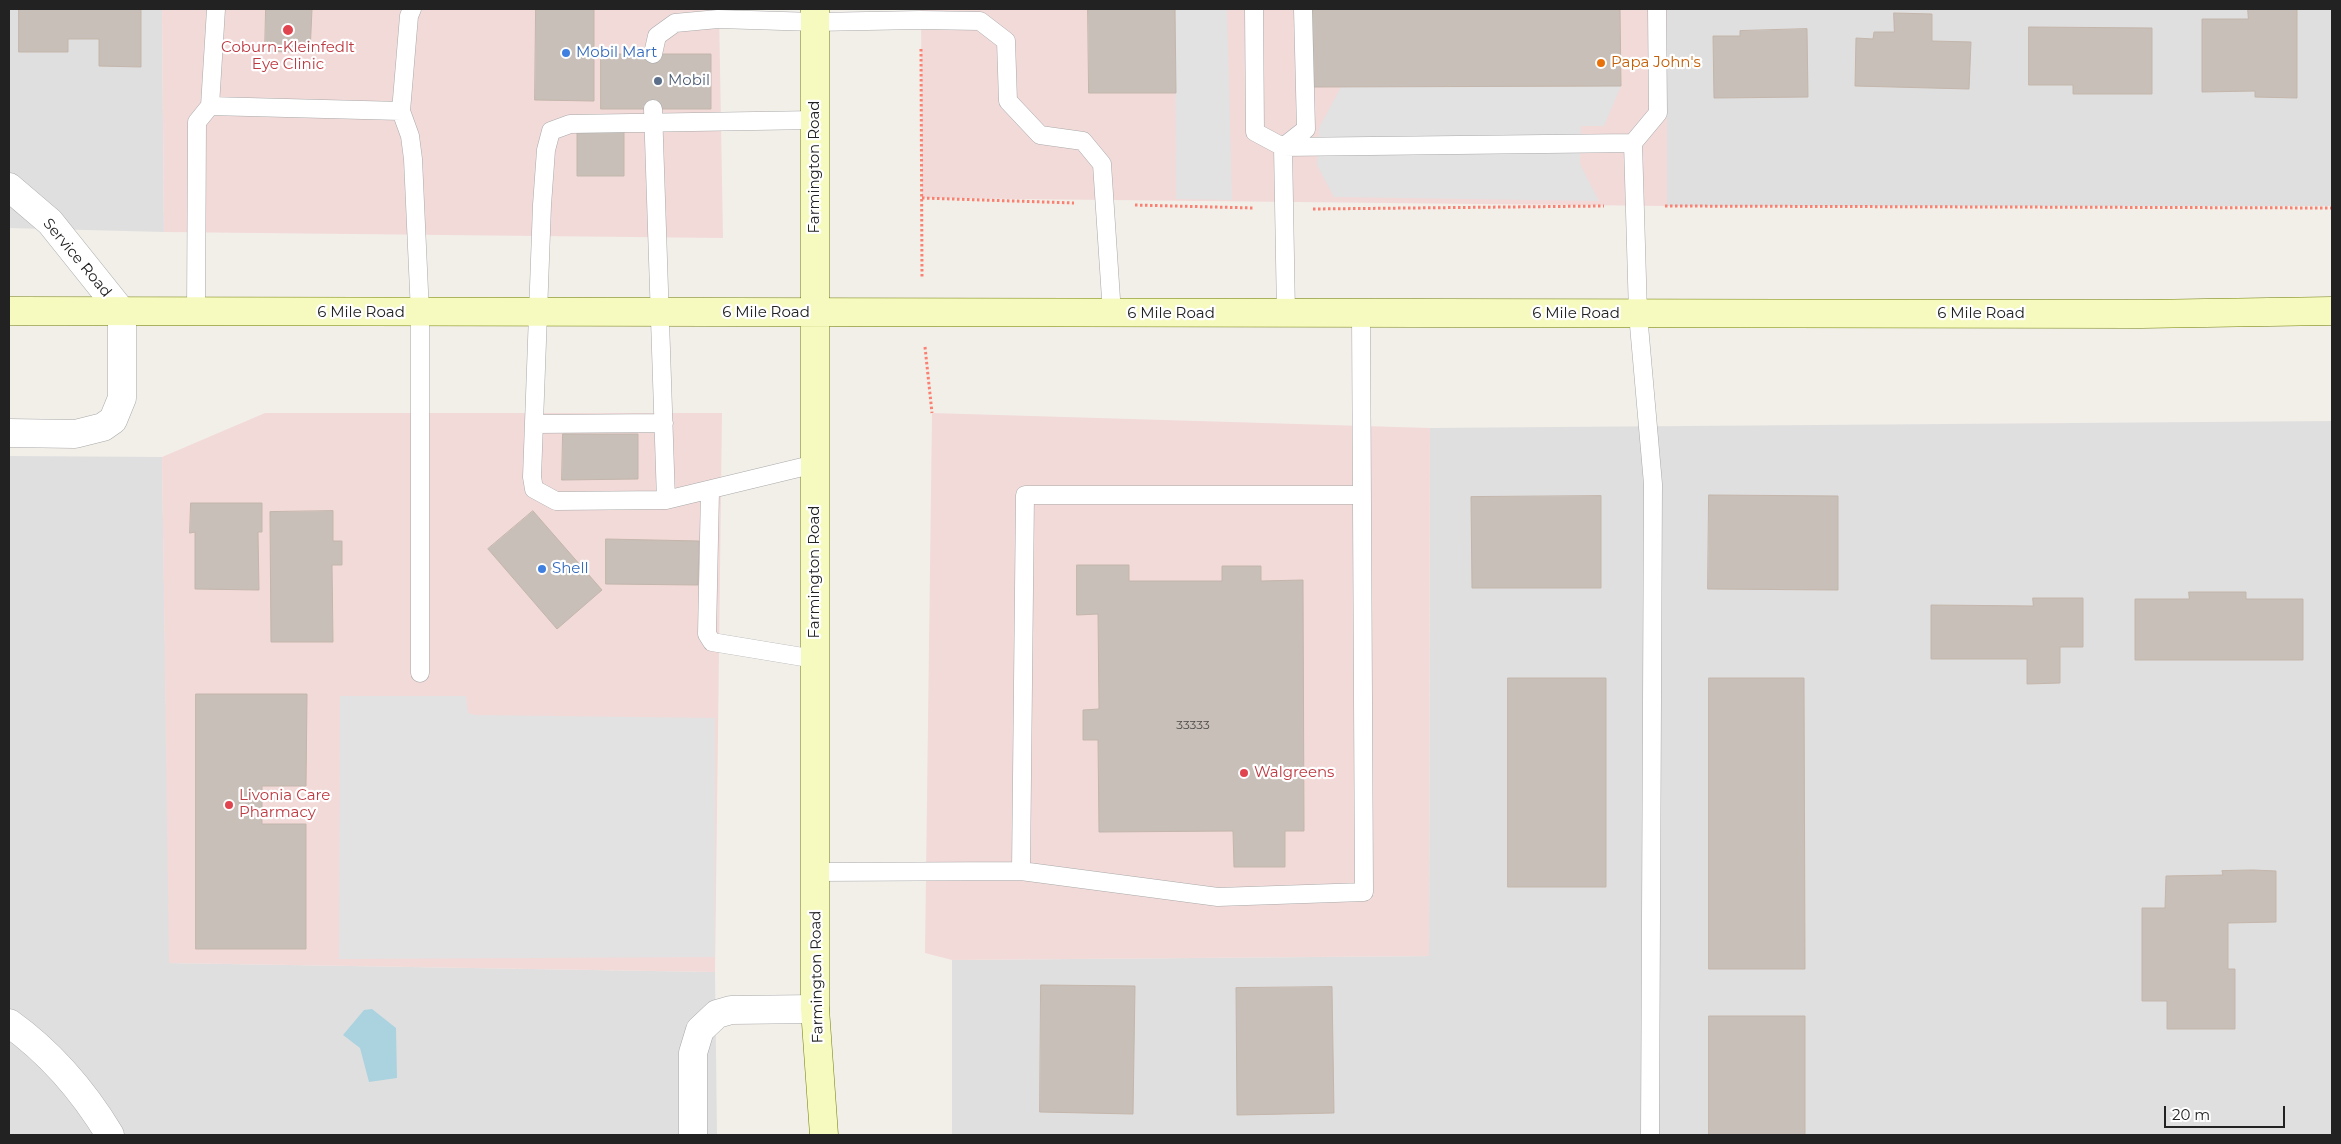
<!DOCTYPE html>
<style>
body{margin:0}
#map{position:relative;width:2341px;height:1144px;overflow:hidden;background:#f2efe9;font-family:Montserrat,sans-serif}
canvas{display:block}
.frame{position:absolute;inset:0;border:10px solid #222;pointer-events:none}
.scale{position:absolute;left:2164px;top:1106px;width:121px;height:22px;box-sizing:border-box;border:2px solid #222;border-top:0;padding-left:6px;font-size:15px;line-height:18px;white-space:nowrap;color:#222;-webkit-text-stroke:4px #fff;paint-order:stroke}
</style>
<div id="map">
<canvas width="2341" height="1144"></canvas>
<div class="frame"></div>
<div class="scale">20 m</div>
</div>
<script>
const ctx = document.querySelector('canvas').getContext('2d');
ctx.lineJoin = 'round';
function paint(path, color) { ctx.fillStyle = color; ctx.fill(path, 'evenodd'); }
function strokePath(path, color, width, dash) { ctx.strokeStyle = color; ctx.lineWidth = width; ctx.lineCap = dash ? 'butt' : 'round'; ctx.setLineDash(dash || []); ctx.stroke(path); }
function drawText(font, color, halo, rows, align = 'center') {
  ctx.font = font + ' Montserrat,sans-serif'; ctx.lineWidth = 4.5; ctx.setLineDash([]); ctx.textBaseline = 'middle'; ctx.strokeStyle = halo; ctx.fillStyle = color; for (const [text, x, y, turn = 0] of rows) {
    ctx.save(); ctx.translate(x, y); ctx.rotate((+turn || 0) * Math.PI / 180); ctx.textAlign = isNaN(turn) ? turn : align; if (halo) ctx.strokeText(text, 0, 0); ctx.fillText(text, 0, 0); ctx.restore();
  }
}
paint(new Path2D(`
 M9,9H162L164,232L9,228Z
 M1667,9H2332V206H1667Z
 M2332,421V1135H952V960L1429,956L1430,428Z
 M9,456L162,457L170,963L715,972L717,1135H9Z`), '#e0dfdf');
paint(new Path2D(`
 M162,9H719L723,238L164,232Z
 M921,9H1667V206L922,198Z
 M265,413H722L715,972L169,963L162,457Z
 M932,413L1430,428L1429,956L952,960L925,953Z`), '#f2dad9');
paint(new Path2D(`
 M1175,9H1227L1232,200L1176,199Z
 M1621,86L1604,126H1581L1580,164L1599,201L1334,197L1317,165L1319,128L1341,87Z
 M340,696H466L468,713L475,715L715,718V957L339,959Z`), '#e2e2e2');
paint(new Path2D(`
 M372,1009L396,1028L397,1078L369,1082L360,1048L343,1035L364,1010Z`), '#aad3df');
const building = new Path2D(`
 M19,9H141V67L99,66V39H68V52H19Z
 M266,9H312L310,53L265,51Z
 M536,9H594V101L535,100Z
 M1088,9H1175L1176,93H1089Z
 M1313,9H1620L1621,86L1313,87Z
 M2248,9H2297V98L2255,97V91L2202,92V19H2248Z
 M1894,13L1932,14V41L1971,42L1969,89L1855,86L1856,38L1873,39L1874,32H1894Z
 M2029,27L2152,28V94H2073V85H2029Z
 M1807,29L1808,97L1714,98L1713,36H1740V31Z
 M601,54H711V109H601Z
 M624,130V176H577V131Z
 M563,434H638V479L562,480Z
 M1709,495L1838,496V590L1708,589Z
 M1601,496V588H1472L1471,497Z
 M191,503H262V532H258L259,590L195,589V532L190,533Z
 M333,511V541H342V565H332L333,642H271L270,512Z
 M533,511L602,590L557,629L488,549Z
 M606,539L699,541L698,585L606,584Z
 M1077,565H1129V581H1222V566H1261V581L1303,580L1304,831H1285V867H1234L1233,831L1099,832L1098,740H1083V710L1099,709L1098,614L1077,615Z
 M2189,592H2246V599H2303V660H2135V599H2189Z
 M2033,598H2083V647H2060V683L2027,684V659H1931V605L2033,606Z
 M1508,678H1606V887H1508Z
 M1709,678H1804L1805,969H1709Z
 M196,694H307L306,786H262V824H306V949H196Z
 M2253,870L2276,871V922L2228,923V969H2235V1029H2167V1001H2142V908H2165L2166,876L2223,875L2222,871Z
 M1041,985L1135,986L1133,1114L1040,1112Z
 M1332,987L1334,1113L1237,1115L1236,988Z
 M1709,1016H1805V1135H1709Z`);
paint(building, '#c7bfb8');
strokePath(building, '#c4b6ab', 1);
const service = new Path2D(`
 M1254,9L1255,132L1283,147L1633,143
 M653,54L657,36L675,23L718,19L815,22L920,20L980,21L1006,41L1008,101L1040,135L1083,141L1102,164L1112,314
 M210,106L216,9
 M653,109L666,500
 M401,111L410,136L413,159L420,313V673
 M1283,147L1286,314
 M1283,147L1306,129L1303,9
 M196,313L197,122L210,106L401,111L409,16L412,9
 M535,424L664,423
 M815,464L666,500L556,501L534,489L532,477L542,205L546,150L551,131L570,124L816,120
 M710,491L707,634L712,642L815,659
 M1021,871L1025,495H1362
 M815,872L1021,871L1218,897L1364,892L1361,314
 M1650,1135L1653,484L1638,314L1633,143L1658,113L1657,9`);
const minor = new Path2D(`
 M9,187L50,222L122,312V398L113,420L103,427L75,434L9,433
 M9,1023C51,1053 84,1092 110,1135
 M693,1135V1053L700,1030L717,1014L731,1010L815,1009`);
const secondary = new Path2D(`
 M815,9V1009L824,1135
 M9,311L2142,314L2332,311`);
strokePath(service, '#a9a9a9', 19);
strokePath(minor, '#a9a9a9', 29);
strokePath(secondary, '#707d05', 29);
strokePath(new Path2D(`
 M921,49L922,278
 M922,198L1074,203
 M1135,205L1254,208
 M1665,206L2332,208
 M1313,209L1604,206
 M925,347L932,413`), '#fa8072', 3, [2.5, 2.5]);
strokePath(service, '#fff', 18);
strokePath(minor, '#fff', 28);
strokePath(secondary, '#f7fabf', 28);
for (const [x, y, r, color] of [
 [288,30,6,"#e0444e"],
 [566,53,5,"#3f7fe0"],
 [1601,63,5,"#e8710a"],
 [658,81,5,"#5c6f8a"],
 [542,569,5,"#3f7fe0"],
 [1244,773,5,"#e0444e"],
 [229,805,5,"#e0444e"]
]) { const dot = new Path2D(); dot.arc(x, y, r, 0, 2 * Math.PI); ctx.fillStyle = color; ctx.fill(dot); strokePath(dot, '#fff', 2); }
drawText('12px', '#4b4948', null, [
 ["33333",1193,725]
]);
drawText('15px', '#be3a42', '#fff', [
 ["Coburn-Kleinfedlt",288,48,"center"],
 ["Eye Clinic",288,65,"center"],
 ["Walgreens",1254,773],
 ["Livonia Care",239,796],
 ["Pharmacy",239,813]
], 'left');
drawText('15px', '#366cbe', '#fff', [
 ["Mobil Mart",576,53],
 ["Shell",552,569]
], 'left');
drawText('15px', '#c56008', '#fff', [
 ["Papa John's",1611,63]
], 'left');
drawText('15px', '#4e5e75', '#fff', [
 ["Mobil",668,81]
], 'left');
drawText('15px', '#222', '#fff', [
 ["Farmington Road",815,167,-90],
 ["Service Road",77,258,50],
 ["6 Mile Road",361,313],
 ["6 Mile Road",766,313],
 ["6 Mile Road",1171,314],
 ["6 Mile Road",1576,314],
 ["6 Mile Road",1981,314],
 ["Farmington Road",815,572,-90],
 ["Farmington Road",817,977,-91]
]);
</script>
